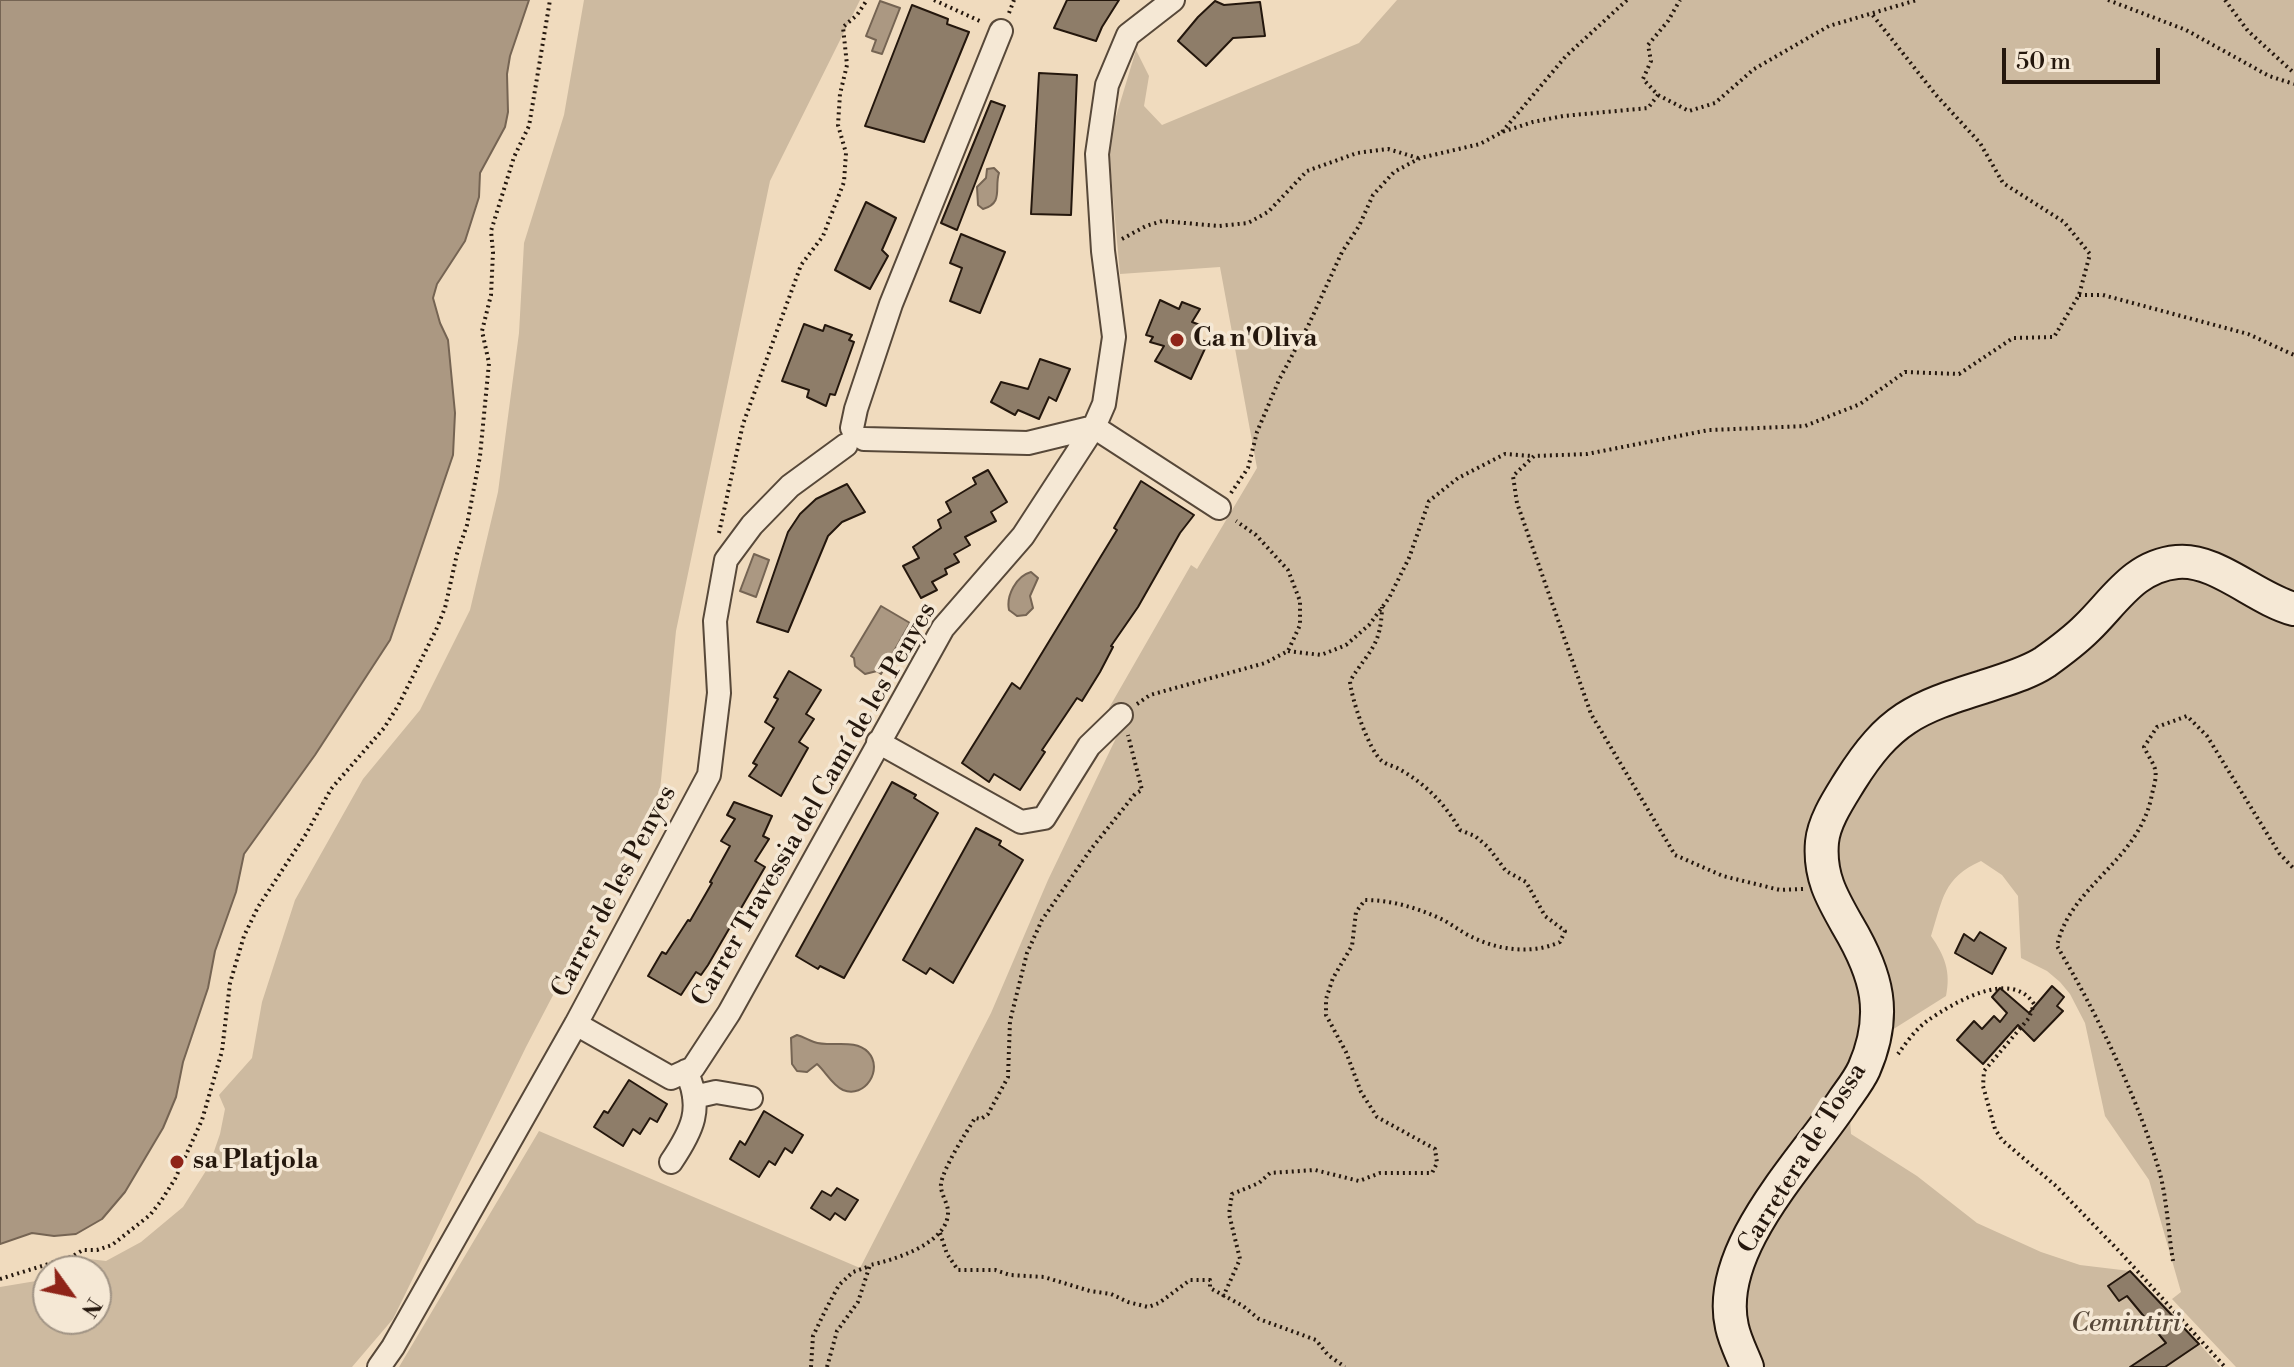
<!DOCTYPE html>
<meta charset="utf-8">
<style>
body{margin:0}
#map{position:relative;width:2294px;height:1367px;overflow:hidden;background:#f0dbbe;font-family:"Libre Bodoni",serif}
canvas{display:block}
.north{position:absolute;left:32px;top:1255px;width:80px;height:80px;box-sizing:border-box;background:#f5e8d5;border:2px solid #a19485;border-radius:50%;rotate:123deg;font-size:22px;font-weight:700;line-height:32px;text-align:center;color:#24170d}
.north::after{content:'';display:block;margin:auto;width:28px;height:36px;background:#8f2418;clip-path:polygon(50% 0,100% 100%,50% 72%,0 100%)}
.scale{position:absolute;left:2002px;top:48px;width:158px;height:36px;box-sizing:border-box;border:4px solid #24170d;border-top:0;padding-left:10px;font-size:24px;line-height:28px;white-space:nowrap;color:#24170d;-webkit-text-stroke:6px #f5e8d5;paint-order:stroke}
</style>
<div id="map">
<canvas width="2294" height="1367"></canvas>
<div class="north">N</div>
<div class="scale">50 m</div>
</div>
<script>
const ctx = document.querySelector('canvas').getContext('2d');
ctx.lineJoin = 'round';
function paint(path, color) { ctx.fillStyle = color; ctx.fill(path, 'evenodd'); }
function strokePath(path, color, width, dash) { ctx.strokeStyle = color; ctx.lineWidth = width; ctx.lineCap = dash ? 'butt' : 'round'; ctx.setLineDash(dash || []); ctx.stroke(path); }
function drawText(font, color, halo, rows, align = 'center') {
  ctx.font = font + ' "Libre Bodoni",serif'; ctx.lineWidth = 7; ctx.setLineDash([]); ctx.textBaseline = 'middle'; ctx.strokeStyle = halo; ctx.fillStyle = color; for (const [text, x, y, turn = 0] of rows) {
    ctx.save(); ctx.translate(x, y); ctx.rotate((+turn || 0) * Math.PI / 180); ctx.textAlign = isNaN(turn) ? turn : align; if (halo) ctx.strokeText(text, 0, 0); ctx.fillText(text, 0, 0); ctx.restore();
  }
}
paint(new Path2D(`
 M584,0H860L770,181L676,631L660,790L526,1047L393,1319L352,1367H0V1287L48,1279V1319H96V1271H67L89,1259L106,1261L141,1242L183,1207L209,1166L220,1134L225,1109L219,1095L252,1058L262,1002L295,900L363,779L420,710L470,610L498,492L519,333L524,243L564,115Z
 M1397,0H2294V1367H2236L2172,1299L2181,1292L2149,1180L2105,1116L2085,1023L2070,994L2060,982L2047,971L2021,958L2018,896L2002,875L1981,861C1943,878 1943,899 1931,936C1945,956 1951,972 1946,996L1892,1030L1880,1064L1850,1119L1851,1134L1917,1176L1977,1223L2041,1252L2080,1265L2130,1271L2165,1305L2220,1367H399L539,1131L860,1268L991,1013L1048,880L1117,736L1109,708L1191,565L1197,569L1257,468L1220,267L1120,274L1108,143L1136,50L1149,76L1144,106L1162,125L1359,43Z`), '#cdbaa0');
const water = new Path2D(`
 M0,0H529L510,56L507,74L508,112L505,127L480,173L479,197L465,241L437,284L433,298L440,323L448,340L455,413L453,455L390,640L315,755L244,854L236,892L215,951L208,988L183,1062L176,1097L163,1128L125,1192L102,1219L76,1234L54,1236L32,1233L0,1244Z
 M880,1L900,8L882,54L872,51L876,40L866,36Z
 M994,168L999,173C994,188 1004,203 983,209L978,205L977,187L986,178L987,169Z
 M754,554L769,560L756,597L740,591Z
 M1031,572L1038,578L1030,596L1033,608L1026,615L1017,616L1009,610C1006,596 1016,576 1031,572Z
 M881,606L910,623L881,674L877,671L865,674L855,666L854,658L851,656Z
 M797,1035C804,1037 808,1040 814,1042C831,1048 854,1038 868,1052C884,1069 865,1099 843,1090C832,1085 826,1072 817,1064L807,1072L797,1071L792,1064L791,1038Z`);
paint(water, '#ab9882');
strokePath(water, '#756453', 2);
const building = new Path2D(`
 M1067,0H1119L1102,27L1096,41L1054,28Z
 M1215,1L1224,5L1260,2L1265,36L1233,38L1206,66L1178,41L1198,17Z
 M912,5L948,19L947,24L969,32L924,142L865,126Z
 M1039,73L1077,75L1071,215L1031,214Z
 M991,101L1005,106L957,230L941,223Z
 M866,202L896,218L882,250L888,256L870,289L835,270Z
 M961,234L1005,252L980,313L950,301L962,268L950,263Z
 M1160,300L1179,309L1182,302L1200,309L1192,322L1200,325L1196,339L1208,342L1191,379L1155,361L1164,346L1150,342L1153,337L1146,335Z
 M804,324L823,331L825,325L852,335L849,340L854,342L835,395L830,394L826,406L807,397L809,390L782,381Z
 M1040,359L1070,369L1056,401L1049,397L1039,419L1018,410L1015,415L991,402L1001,382L1028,389Z
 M988,470L1007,502L991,512L996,521L965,537L970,545L954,554L959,562L945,569L947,574L932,582L937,590L921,598L903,566L919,558L913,547L941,528L938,520L951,512L946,502L976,484L973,478Z
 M1141,481L1194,515L1180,533L1138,607L1111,646L1113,647L1100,672L1082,701L1077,698L1042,750L1045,752L1020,790L994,774L989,782L962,763L1012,683L1020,689L1117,530L1114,528Z
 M847,484L865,512L842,522L828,536L788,632L757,622L788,532L800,514L816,499Z
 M789,671L821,690L806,714L814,719L799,742L808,748L781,796L749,776L757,765L753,763L774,728L765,722L778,699L774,697Z
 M892,782L916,795L914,798L938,813L844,978L820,966L818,969L796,956Z
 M734,802L772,816L763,836L769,839L755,861L765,867L708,965L701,975L696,972L681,995L648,976L662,952L666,954L688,920L690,921L712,883L710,882L730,846L721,841L735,819L727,815Z
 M976,828L1001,841L999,845L1023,860L953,983L930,968L926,974L903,960Z
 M1980,932L2006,948L1992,974L1955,953L1964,934L1974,941Z
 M2052,986L2064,997L2057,1006L2063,1011L2034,1041L2018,1025L1983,1064L1957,1040L1974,1021L1982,1029L1994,1016L2000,1022L2007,1013L1992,997L2000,988L2029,1013Z
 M629,1080L667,1104L657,1122L650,1118L640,1134L633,1129L623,1146L594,1127L604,1111L608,1113Z
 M764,1111L803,1135L792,1153L785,1148L775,1165L769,1161L759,1177L730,1159L740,1141L745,1145Z
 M837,1188L858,1200L845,1220L835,1213L830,1220L811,1208L822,1191L831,1196Z
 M2130,1271L2199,1344L2165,1367H2130L2166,1343L2127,1296L2119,1301L2108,1286Z`);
paint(building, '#8e7d69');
strokePath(building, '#24170d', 2);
const minor = new Path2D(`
 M1094,427L1219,508
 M852,428L856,409L891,304L1001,31
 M864,439L1028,443L1094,427
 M878,742L1021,822L1044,818L1089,746L1121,715
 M576,1024L671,1078L693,1068L729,1013L943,628L1023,536L1094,427L1104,404L1114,337L1103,251L1097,154L1107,85L1128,35L1173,0
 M694,1097L716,1092L751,1098
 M671,1162C692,1131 704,1108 686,1071
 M379,1367L393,1347L576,1024L709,775L719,693L715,621L726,560L752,525L790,486L846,445`);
const secondary = new Path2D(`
 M1747,1367C1742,1354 1735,1341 1732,1327C1714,1249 1805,1160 1844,1100C1851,1090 1859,1080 1864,1069C1888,1014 1877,975 1848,926C1832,898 1819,876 1822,842C1824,821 1839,799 1850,781C1889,719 1915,708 1983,687C2003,680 2027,674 2045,662C2059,652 2075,640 2087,628C2115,601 2134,566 2177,562C2216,558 2256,599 2294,609`);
strokePath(minor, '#574839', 26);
strokePath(secondary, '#24170d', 36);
strokePath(new Path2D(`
 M934,0L982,22
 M2108,0L2186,30L2269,76L2294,84
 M2225,0L2248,31L2294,73
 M1009,13L1014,0
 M1658,95L1689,111L1715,103L1754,69L1829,26L1917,0
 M1502,132L1566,56L1627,0
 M1122,239L1146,226L1162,221L1219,226L1248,223L1268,212L1307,171L1357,153L1388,149L1418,158
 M2079,295H2103L2248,334L2294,355
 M1231,493L1248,468L1257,432L1279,380L1309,324L1342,252L1359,226L1373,195L1394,172L1420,158L1480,144L1502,132L1533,122L1563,116L1648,108L1658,95L1643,79L1651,61L1648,45L1668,21L1680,0
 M719,533L743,424L801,265L823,236L844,182L846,153L838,125L840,94L847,65L843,27L857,15L867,0
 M1288,651L1321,655L1346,645L1369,625L1389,598L1409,558L1429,501L1458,478L1505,454L1532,456
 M1137,704L1150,695L1265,663L1288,651L1300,625V601L1288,570L1256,535L1236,521
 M1803,889L1780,890L1723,876L1675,855L1591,714L1517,503L1513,476L1534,456L1587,454L1709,430L1805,426L1860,404L1905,372L1959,374L2013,338L2054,337L2079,295L2090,254L2064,222L2003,183L1980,143L1936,95L1871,13
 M1898,1054C1906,1043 1915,1030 1927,1021C1953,1003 2011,968 2034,1004L2029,1018L1984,1071L1983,1086L1995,1129L2002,1140L2056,1186L2119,1251L2225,1367
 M940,1233L947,1254L958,1270H995L1010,1275L1044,1277L1090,1291L1111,1294L1128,1302L1148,1307L1159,1303L1190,1280H1210V1288L1243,1306L1259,1319L1316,1340L1328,1355L1345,1367
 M2173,1261C2168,1231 2167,1198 2159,1170C2137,1096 2096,1012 2057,946C2070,885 2140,861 2152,794C2154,786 2157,777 2155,769C2153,762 2147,754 2144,747L2157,727L2187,716L2207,736L2279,853L2294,869
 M0,1279L71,1257L83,1250H97L112,1245L150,1215L161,1201L175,1179L202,1120L222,1051L230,983L244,936L258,907L306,834L331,789L384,728L398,706L436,630L445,608L457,554L467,525L480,456L489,363L482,331L491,295L493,252L491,231L514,157L529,126L550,0
 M1223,1297L1240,1259L1229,1214L1232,1194L1259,1183L1270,1173L1315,1170L1359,1181L1380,1173H1432L1437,1163L1435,1149L1377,1117L1361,1092L1346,1052L1326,1015V999L1333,978L1352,946L1356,912L1365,900C1390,900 1414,907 1437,917C1449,922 1458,930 1470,936C1497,950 1531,955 1560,942L1565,931L1545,916L1526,882L1506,871L1488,847L1475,836L1460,830C1445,804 1426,784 1399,769C1394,766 1387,765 1382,761C1369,751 1351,698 1350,681C1369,650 1381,647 1382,607
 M811,1367L813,1336L826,1309L839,1285L853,1272L870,1266
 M827,1367L837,1331L858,1302L870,1265C894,1260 946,1244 948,1214C949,1204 940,1194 941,1184C943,1168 966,1133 975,1118L981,1119L988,1114L1008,1077L1010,1021L1027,953L1042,920L1091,849L1135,794L1142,790L1128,735`), '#24170d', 4, [2, 4]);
strokePath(minor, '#f5e8d5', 22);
strokePath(secondary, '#f5e8d5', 32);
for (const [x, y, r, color] of [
 [1177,340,8,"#8f2418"],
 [177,1162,8,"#8f2418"]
]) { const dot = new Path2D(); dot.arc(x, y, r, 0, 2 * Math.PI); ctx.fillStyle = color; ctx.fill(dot); strokePath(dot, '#f5e8d5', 3); }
drawText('bold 26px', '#24170d', '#f5e8d5', [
 ["Ca n'Oliva",1193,340],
 ["sa Platjola",193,1162]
], 'left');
drawText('26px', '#24170d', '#f5e8d5', [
 ["Carrer Travessia del Camí de les Penyes",815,805,-60],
 ["Carrer de les Penyes",615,892,-62],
 ["Carretera de Tossa",1803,1159,-58]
]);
drawText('italic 26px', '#574839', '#f5e8d5', [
 ["Cemintiri",2126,1325]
]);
</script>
